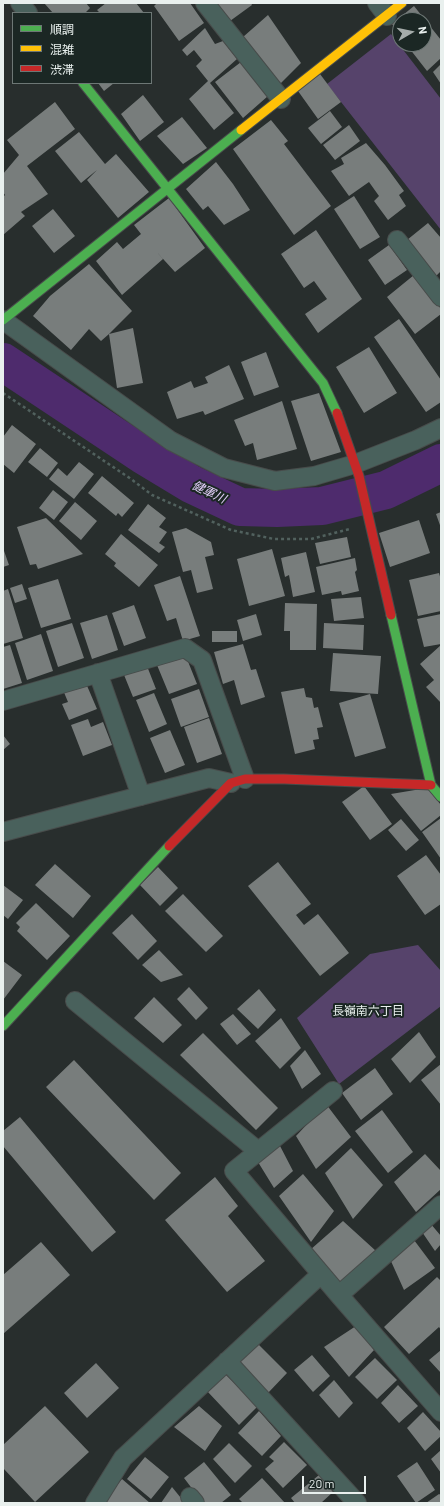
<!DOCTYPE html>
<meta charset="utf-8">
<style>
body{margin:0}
#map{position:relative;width:444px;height:1506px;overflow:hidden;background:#282e2d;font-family:Barlow,"Noto Sans JP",sans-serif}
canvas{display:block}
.frame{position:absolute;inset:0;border:4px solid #e9f0ee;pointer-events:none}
.legend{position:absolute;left:12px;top:12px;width:140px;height:72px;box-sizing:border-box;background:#1b2724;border:1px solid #6d7775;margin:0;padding:5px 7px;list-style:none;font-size:12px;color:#e9f0ee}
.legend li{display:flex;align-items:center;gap:8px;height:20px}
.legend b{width:20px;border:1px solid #6d7775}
.north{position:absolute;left:392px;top:12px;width:40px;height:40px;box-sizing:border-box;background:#1b2724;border:1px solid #6d7775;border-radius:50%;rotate:81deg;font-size:11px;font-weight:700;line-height:16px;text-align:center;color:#e9f0ee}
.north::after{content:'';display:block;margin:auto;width:14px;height:18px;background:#a5acaa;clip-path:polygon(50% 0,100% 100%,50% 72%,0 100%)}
.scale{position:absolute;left:302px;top:1476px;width:64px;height:18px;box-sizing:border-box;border:2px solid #e9f0ee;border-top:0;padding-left:5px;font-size:12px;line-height:14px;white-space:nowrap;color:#e9f0ee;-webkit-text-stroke:3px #1b2724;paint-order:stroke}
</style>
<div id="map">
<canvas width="444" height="1506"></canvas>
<div class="frame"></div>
<ul class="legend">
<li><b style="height:5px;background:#4caf50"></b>順調</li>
<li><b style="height:5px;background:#ffc107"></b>混雑</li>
<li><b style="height:5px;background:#c62828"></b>渋滞</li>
</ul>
<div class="north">N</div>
<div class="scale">20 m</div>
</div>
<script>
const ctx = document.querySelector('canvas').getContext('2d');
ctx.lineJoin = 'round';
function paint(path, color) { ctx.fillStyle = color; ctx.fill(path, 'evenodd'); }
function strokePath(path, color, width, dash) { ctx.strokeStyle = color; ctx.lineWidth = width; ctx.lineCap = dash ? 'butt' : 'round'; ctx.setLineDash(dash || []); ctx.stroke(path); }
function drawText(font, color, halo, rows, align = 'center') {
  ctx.font = font + ' Barlow,"Noto Sans JP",sans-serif'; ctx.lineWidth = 4; ctx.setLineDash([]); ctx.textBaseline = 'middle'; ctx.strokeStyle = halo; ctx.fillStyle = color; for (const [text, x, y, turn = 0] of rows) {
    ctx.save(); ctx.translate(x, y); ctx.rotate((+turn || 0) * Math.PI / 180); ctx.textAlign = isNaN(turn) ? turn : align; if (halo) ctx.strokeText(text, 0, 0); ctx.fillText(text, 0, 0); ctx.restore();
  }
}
paint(new Path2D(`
 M391,34L441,99V230L327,84Z
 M418,945L441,971V1006L339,1084L297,1018L370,954Z`), '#56436b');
strokePath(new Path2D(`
 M3,362L143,455L191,484L240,507L277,508L322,506L386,490L441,463`), '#4e2b6d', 38);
paint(new Path2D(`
 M44,3H86L90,8L85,13H53Z
 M106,3H136L144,13H100L97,10Z
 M157,3H190L204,23L179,41L154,6Z
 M216,3H251L252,5L230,21Z
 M414,6L441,40V58L427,71L406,44H424V20H400V35L392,24Z
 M268,15L301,63L280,84L243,37Z
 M205,28L215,44L223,41L237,59L210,83L234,113L214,130L189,99L208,81L196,66L202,60L194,50L187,56L182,50Z
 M241,62L268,96L243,118L215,82Z
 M441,64V84L433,72Z
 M320,74L341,102L318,119L298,91Z
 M98,83H114L104,91Z
 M143,95L164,122L140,141L121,114Z
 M55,102L75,129L27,166L48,194L21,212L25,216L3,235V197L5,195L3,192V174L19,155L7,140Z
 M330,111L342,127L321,144L308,128Z
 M182,117L207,148L183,164L157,136Z
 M271,120L288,141L284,144L331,206L294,235L233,149Z
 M349,125L360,141L335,160L323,145Z
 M79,132L105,164L116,154L149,192L118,218L87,180L97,170L81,183L55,151Z
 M366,143L385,165L404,191L399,195L406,206L388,220L374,201L379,196L369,182L349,196L331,171L344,164L341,158Z
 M216,162L233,184L250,210L224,225L208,206L203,210L186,189Z
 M354,196L380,237L360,249L334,209Z
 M169,198L205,248L175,272L154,249L163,259L122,295L96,261L117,242L123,249L141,234L134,225Z
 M53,209L75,236L54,253L32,226Z
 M428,223L441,238V271L434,278L407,240Z
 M316,230L362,299L318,333L305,314L327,299L314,281L304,288L281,254Z
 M389,245L407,270L385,285L368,260Z
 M89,264L132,311L109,334L133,328L143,383L117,388L109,334L101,341L89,329L71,350L33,316L50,296Z
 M414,275L441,309V314L415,334L387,297Z
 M399,319L441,380V402L426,412L374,337Z
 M369,347L397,393L364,413L336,367Z
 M266,352L279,387L254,396L241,362Z
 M229,365L244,399L205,415L203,411L177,419L167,392L191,381L194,388L208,383L205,377Z
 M319,393L341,452L311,461L291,401Z
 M282,401L297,449L257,460L253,443L245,446L234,420Z
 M12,425L36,444L14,473L3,464V437Z
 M40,448L58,463L47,477L28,462Z
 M79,462L94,474L74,499L49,479L58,468L67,476Z
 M102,476L134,503L122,517L118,513L116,516L88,493Z
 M53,490L68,502L54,520L39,508Z
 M75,502L97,521L81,540L59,521Z
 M148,504L166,518L159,527L167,532L159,543L165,547L159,553L128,530Z
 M441,512V528L436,514Z
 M46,518L83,554L38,569L36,564L30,565L17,527Z
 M419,520L430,553L390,567L379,533Z
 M186,528L211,542L214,555L205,557L213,589L197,593L191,570L183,572L172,532Z
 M121,534L158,565L139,587L114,566L116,563L105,554Z
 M347,537L351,557L320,564L315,543Z
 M3,548L9,565L3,567Z
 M272,549L285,596L249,606L237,559Z
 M306,552L315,592L293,597L289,575L285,577L281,558Z
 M355,558L357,570L355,572L359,591L342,595L341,591L322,595L316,567Z
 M439,573L441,580V611L418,616L409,580Z
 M180,576L200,636L183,641L176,618L167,621L154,585Z
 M58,579L71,619L41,628L28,588Z
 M22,584L27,599L15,603L10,588Z
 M8,589L23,638L3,644V591Z
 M361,597L364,618L334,621L331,599Z
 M285,603L317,604L316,650H290V631H284Z
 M134,605L146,638L124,646L112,613Z
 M256,614L262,635L243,641L237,620Z
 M441,614V644L424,647L417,619Z
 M107,615L118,650L92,659L80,623Z
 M72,623L84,658L58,667L46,631Z
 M324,623L364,625L363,650L323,648Z
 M212,631H237V642H212Z
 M41,634L53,671L27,680L15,643Z
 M243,644L251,670L256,669L265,697L241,705L234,680L223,684L214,652Z
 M10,645L22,683L3,689V647Z
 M441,645V703L426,687L434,680L420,664Z
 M333,653L381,656L378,694L330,691Z
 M185,654L197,684L169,694L157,665Z
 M145,661L156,689L133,697L122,670Z
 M85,681L97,709L69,720L62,704L68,702L63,690Z
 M304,688L306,697L312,698L314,708L318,707L323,727L317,728L319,739L313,740L315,749L295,754L281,692Z
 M199,689L209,717L181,727L171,699Z
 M154,693L167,724L149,732L136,700Z
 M370,694L386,748L355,757L339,703Z
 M209,718L222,754L197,763L184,727Z
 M88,719L91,727L103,722L112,745L83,756L71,725Z
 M170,730L185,765L165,773L150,738Z
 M3,735L10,744L3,750Z
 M364,786L392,824L370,840L342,802Z
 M427,788L441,805V815L421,831L391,794Z
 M441,818V859L422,832Z
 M401,819L419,840L406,851L388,830Z
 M426,855L441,875V904L425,915L397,876Z
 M278,862L311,904L296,915L304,925L318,914L349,953L320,976L248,886Z
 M55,864L91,896L73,918L35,885Z
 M158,867L178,888L160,906L140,885Z
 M3,885L23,900L8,919L3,915Z
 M183,894L223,936L206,952L165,911Z
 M36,903L70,936L47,960L17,931L20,927L16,923Z
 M132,914L157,941L138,960L112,933Z
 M159,950L183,975L161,982L142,965Z
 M3,961L22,975L3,1000Z
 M189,987L208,1008L196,1020L177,999Z
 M259,989L276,1010L258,1029L237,1009Z
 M154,997L182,1025L163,1043L134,1018Z
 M233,1014L251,1034L237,1045L220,1024Z
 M281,1018L301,1048L280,1069L255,1041Z
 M419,1032L436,1057L410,1083L391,1059Z
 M203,1033L278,1108L256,1130L180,1055Z
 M305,1050L321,1074L302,1089L290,1066Z
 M74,1060L181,1173L154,1200L46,1087Z
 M441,1064V1105L421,1080Z
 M375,1068L393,1094L361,1120L342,1093Z
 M326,1104L351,1137L316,1169L296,1136Z
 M382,1110L413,1152L388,1173L355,1131Z
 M20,1117L116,1232L92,1252L3,1146V1131Z
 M279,1144L293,1171L274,1188L258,1162Z
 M351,1148L383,1185L353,1219L325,1173Z
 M425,1154L441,1171V1189L416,1212L394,1182Z
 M303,1174L334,1211L311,1242L279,1196Z
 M215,1177L238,1206L228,1216L265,1261L227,1292L165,1220Z
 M343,1221L376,1251L340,1285L310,1250Z
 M430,1223L441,1236V1244L435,1251L420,1229Z
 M414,1240L435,1268L404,1290L390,1259Z
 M41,1242L70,1275L3,1334V1275Z
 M437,1277L441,1281V1330L439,1327L409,1354L384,1327Z
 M356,1326L374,1350L349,1377L324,1347Z
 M256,1342L287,1373L268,1393L237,1362Z
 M441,1350V1373L429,1360Z
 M312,1355L330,1376L313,1392L294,1370Z
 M375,1358L397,1380L377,1399L355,1377Z
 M96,1363L119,1388L87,1418L64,1393Z
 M226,1375L258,1406L239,1425L207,1391Z
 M334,1380L353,1403L339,1418L319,1395Z
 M398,1385L418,1406L399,1423L381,1403Z
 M45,1406L89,1452L35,1502L3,1468V1445Z
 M199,1406L222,1426L205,1451L174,1427Z
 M259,1411L281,1436L262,1456L238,1433Z
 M423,1412L441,1432V1436L425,1451L407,1428Z
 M284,1442L307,1465L283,1488L265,1469L274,1461L269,1457Z
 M229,1443L252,1466L235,1483L213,1459Z
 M441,1450V1473L431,1459Z
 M145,1457L169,1477L151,1499L127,1479Z
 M204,1462L231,1495L221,1503H203L184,1478Z
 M417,1462L435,1490L416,1503L397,1476Z
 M319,1475L333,1492L321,1503H295L291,1498Z
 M262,1478L285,1503H243L239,1499Z
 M122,1479L150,1503H102Z
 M172,1487L185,1503H161Z
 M439,1494L441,1495V1503H426Z`), '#787d7c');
const street = new Path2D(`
 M20,3L28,13
 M205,3L281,99
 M377,3L387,16
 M397,240L441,297
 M3,320L171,441L224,468L275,481L314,476L355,464L416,440L441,428
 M98,673L141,796
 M3,701L185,648L202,660L245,779
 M3,832L209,778L231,783
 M75,1001L258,1151
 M333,1091L234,1171L339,1295L441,1412
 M339,1295L441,1205
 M227,1361L357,1503
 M190,1497L195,1503
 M95,1503L123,1458L321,1274`);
const fast = new Path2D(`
 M83,83L323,383L337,413
 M3,320L241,130
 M391,615L431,785L441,797
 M3,1026L169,846`);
const slow = new Path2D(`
 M241,130L402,3`);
const jam = new Path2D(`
 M337,413L359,476L391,615
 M169,846L231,783L245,779H284L431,785`);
strokePath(street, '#484c4b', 20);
strokePath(fast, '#484c4b', 11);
strokePath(slow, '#484c4b', 11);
strokePath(jam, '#484c4b', 11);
strokePath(new Path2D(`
 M3,393L131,479L152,495L231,530L274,539H311L350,529`), '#51615e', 2.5, [3, 3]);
strokePath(street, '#49615c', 18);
strokePath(fast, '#4caf50', 9);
strokePath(slow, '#ffc107', 9);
strokePath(jam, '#c62828', 9);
drawText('italic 12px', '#e3d0fa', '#1b2724', [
 ["健軍川",209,492,25]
]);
drawText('12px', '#e9f0ee', '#1b2724', [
 ["長嶺南六丁目",368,1011]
]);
</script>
